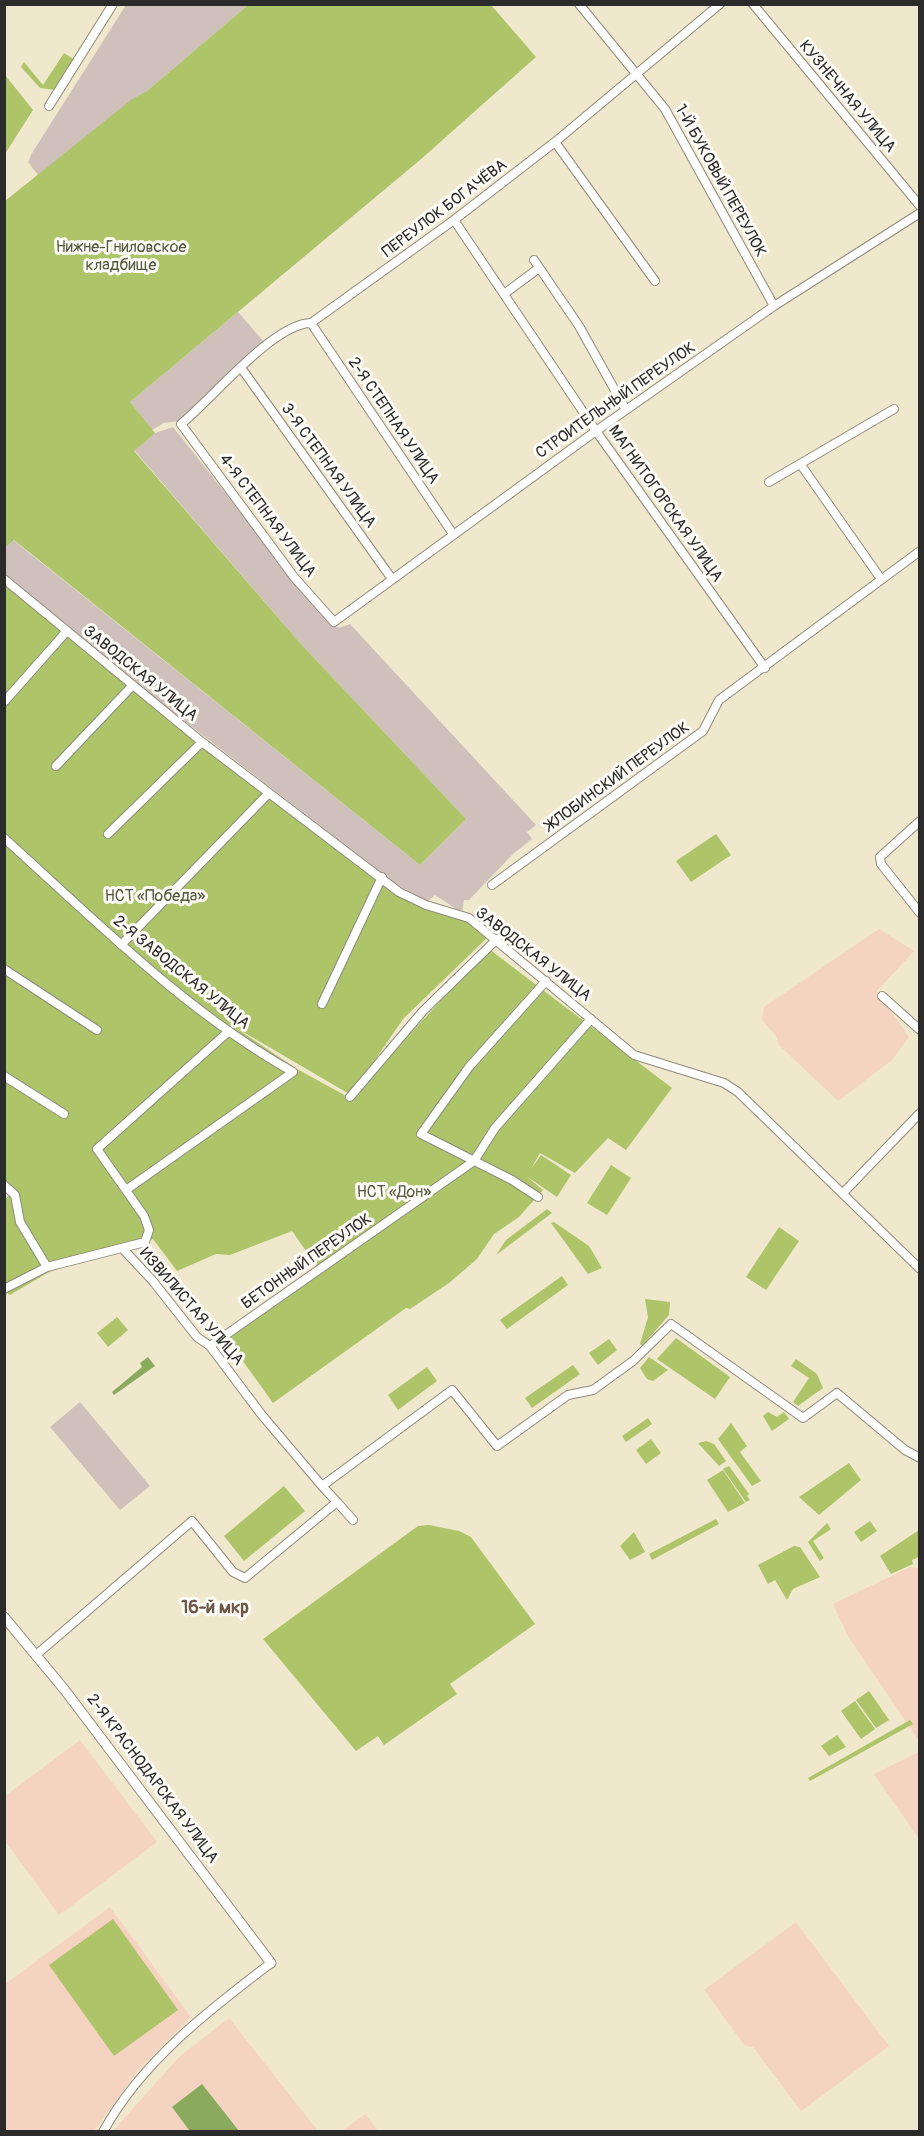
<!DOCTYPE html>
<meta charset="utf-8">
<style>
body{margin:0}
#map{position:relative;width:924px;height:2136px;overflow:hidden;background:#f0e8cd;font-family:Pangolin,sans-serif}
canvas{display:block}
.frame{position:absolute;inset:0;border:6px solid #2b2b2b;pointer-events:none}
</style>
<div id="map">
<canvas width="924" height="2136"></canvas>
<div class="frame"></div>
</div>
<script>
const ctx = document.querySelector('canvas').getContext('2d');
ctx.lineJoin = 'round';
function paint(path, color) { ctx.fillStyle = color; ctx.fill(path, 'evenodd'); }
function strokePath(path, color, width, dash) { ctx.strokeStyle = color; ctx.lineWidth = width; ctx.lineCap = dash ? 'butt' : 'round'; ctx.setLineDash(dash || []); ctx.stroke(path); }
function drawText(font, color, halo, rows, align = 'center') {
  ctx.font = font + ' Pangolin,sans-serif'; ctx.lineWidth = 6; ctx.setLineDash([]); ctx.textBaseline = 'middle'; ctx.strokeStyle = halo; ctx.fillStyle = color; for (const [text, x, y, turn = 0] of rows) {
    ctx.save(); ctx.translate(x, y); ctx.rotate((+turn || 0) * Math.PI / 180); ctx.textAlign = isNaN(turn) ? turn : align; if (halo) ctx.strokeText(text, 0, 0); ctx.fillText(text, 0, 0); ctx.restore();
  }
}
paint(new Path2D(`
 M879,929L914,951L877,991L909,1037L892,1060L838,1101L779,1045L776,1036L762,1020L764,1007Z
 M910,1567L919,1568V1741L848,1636L833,1604Z
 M80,1740L157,1842L59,1915L5,1841V1796Z
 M919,1752V1839L874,1774Z
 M110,1907L191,2017L139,2069L94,2131H5L4,1985Z
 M796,1922L889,2046L801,2111L753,2047L745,2046L704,1990Z
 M229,2018L318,2131L112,2132L179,2057Z
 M365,2114L378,2131H342Z`), '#f4d3c0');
paint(new Path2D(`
 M126,5H248L147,91L38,175L28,162L32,153Z
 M238,312L265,343L179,421L164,423L152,430L130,402Z
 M173,427L323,616L339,628L350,624L536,825L527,832L532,839L513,854L469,900H464L462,913L435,895L428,901L397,885L134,682L5,575L4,547L13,540L420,865L466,819L300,643L134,450L155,433Z
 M80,1402L150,1486L120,1510L50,1427Z`), '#d0c0bc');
paint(new Path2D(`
 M248,5H491L536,57L420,160L130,402L155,433L134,451L300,643L466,819L420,865L14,540L5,547V201L131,100L147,91Z
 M64,53L75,60L56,90L40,88L21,67L24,62L43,85Z
 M5,75L33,110L5,154H4Z
 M5,584L137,694L390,890L467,920L488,937L403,1019L351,1095L233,1026L297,1069L350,1098L489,949L672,1088L626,1150L608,1138L575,1173L540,1153L531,1169L541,1155L571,1175L557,1197L526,1176L543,1190L519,1217L494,1234L477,1259L449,1283L410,1309L406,1308L273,1403L227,1339L321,1272L292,1231L230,1255L216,1254L177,1271L153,1239L49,1272L10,1295L5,1292V1199L15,1190L5,1181Z
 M716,834L731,855L691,882L676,861Z
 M611,1165L631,1178L607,1215L587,1203Z
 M547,1209L552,1213L496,1255L506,1240Z
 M554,1222L589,1246L602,1268L588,1274L551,1223Z
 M779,1227L799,1241L766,1290L746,1277Z
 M562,1276L568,1285L507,1329L500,1320Z
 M645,1299L670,1302L669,1315L642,1346L640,1344L648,1317Z
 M117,1317L128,1330L108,1347L97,1333Z
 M676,1338L730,1377L715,1399L657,1359Z
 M609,1339L617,1350L598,1365L589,1353Z
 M649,1357L668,1370L653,1381L647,1379L640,1368Z
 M796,1359L817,1374L823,1388L798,1406L793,1402L809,1378L791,1366Z
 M573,1365L580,1374L532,1408L525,1398Z
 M427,1367L437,1381L398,1410L388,1395Z
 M768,1412L777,1417L784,1412L789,1419L772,1431L763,1416Z
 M648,1418L652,1424L626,1442L622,1436Z
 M731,1423L747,1446L740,1452L761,1481L752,1486L718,1439Z
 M651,1439L661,1453L646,1464L636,1450Z
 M706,1441L714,1444L726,1461L719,1466L698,1443Z
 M849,1463L861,1480L819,1515L799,1497Z
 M729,1466L749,1494L747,1496L750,1500L746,1502L723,1469Z
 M723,1470L745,1503L728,1512L707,1480Z
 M284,1486L305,1511L244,1561L224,1536Z
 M716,1519L719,1524L652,1560L649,1554Z
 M870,1521L877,1531L861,1542L854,1532Z
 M827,1523L831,1529L813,1541L824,1558L820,1561L808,1542Z
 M429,1525L459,1531L471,1537L535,1624L450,1684L457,1694L384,1745L378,1736L356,1751L263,1639L418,1526Z
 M919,1530V1557L912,1560L913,1564L891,1574L880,1556Z
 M634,1532L645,1552L630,1560L620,1546Z
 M794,1546L800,1547L820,1577L793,1589L787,1600L775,1580L768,1584L758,1565Z
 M869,1691L889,1720L876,1728L856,1700Z
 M855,1701L875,1729L861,1739L841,1711Z
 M910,1720L913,1724L810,1781L808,1778Z
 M837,1735L846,1747L829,1756L821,1746Z
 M113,1919L178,2010L114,2056L49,1965Z`), '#adc469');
paint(new Path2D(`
 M148,1357L155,1366L114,1395L112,1392L142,1367L140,1363Z
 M202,2084L239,2131H187L189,2130L172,2107Z`), '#8aaa5d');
const minor = new Path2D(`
 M579,4L665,109L774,306
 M720,4L555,142L454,220L311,323C274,323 212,399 181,424L294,577L334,622L596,431L774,306L920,213
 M753,4L920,206
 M49,106L113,4
 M555,142L655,281
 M454,220L596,431L765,668
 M534,260L579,326L626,410
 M504,294L539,268
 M311,323L453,534
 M242,369L392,579
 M801,465L881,579
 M769,482L894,409
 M4,579L202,742L399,892L426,905L469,918L634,1055L724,1083L738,1092L920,1269
 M4,702L66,632
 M56,766L132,686
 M920,821L880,857L881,864L920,913
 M108,834L202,742
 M4,838C96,921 185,1011 293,1072L126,1190
 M492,885L703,731L719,700L920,551
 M121,945L268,794
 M4,969L97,1030
 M882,996L920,1030
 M322,1004L382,877
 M4,1076L64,1114
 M350,1097L423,1011L497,939
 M4,1185L15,1195L20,1222L47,1267
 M843,1193L920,1113
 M538,1197L512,1180L421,1134L469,1067L546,981
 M122,1248L152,1280L197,1337L210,1346L261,1414L322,1486
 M4,1289L47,1267L145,1242L149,1230L144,1216L97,1149L229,1031
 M210,1346L474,1161L495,1128L591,1019
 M337,1502L353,1520
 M36,1655L192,1521L233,1572L245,1578L337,1502L322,1486L452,1390L497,1446L568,1395L593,1390L633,1361L671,1324L803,1418L837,1393L905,1450L920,1458
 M103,2132C141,2062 209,2010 271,1963`);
const tertiary = new Path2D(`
 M4,1617L64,1689L271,1963`);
strokePath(minor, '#8e8a7c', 10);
strokePath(tertiary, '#8e8a7c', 11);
strokePath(minor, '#fff', 8);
strokePath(tertiary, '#fff', 9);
drawText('16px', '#2b2b2b', '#fdfcf7', [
 ["КУЗНЕЧНАЯ УЛИЦА",847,97,50],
 ["1-Й БУКОВЫЙ ПЕРЕУЛОК",720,181,61],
 ["ПЕРЕУЛОК БОГАЧЁВА",445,209,-37],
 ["СТРОИТЕЛЬНЫЙ ПЕРЕУЛОК",616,401,-35],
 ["2-Я СТЕПНАЯ УЛИЦА",393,421,56],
 ["3-Я СТЕПНАЯ УЛИЦА",328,466,54],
 ["МАГНИТОГОРСКАЯ УЛИЦА",665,504,55],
 ["4-Я СТЕПНАЯ УЛИЦА",267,516,53],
 ["ЗАВОДСКАЯ УЛИЦА",140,674,39],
 ["ЖЛОБИНСКИЙ ПЕРЕУЛОК",618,777,-36],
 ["ЗАВОДСКАЯ УЛИЦА",533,955,38],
 ["2-Я ЗАВОДСКАЯ УЛИЦА",181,973,39],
 ["БЕТОННЫЙ ПЕРЕУЛОК",307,1262,-35],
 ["ИЗВИЛИСТАЯ УЛИЦА",191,1307,49],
 ["2-Я КРАСНОДАРСКАЯ УЛИЦА",152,1779,53]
]);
drawText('16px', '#52593e', '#fdfcf7', [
 ["Нижне-Гниловское",121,248],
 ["кладбище",121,266],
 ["НСТ «Победа»",155,897],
 ["НСТ «Дон»",394,1193]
]);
drawText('bold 18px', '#6d5748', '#fdfcf7', [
 ["16-й мкр",215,1608]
]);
</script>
